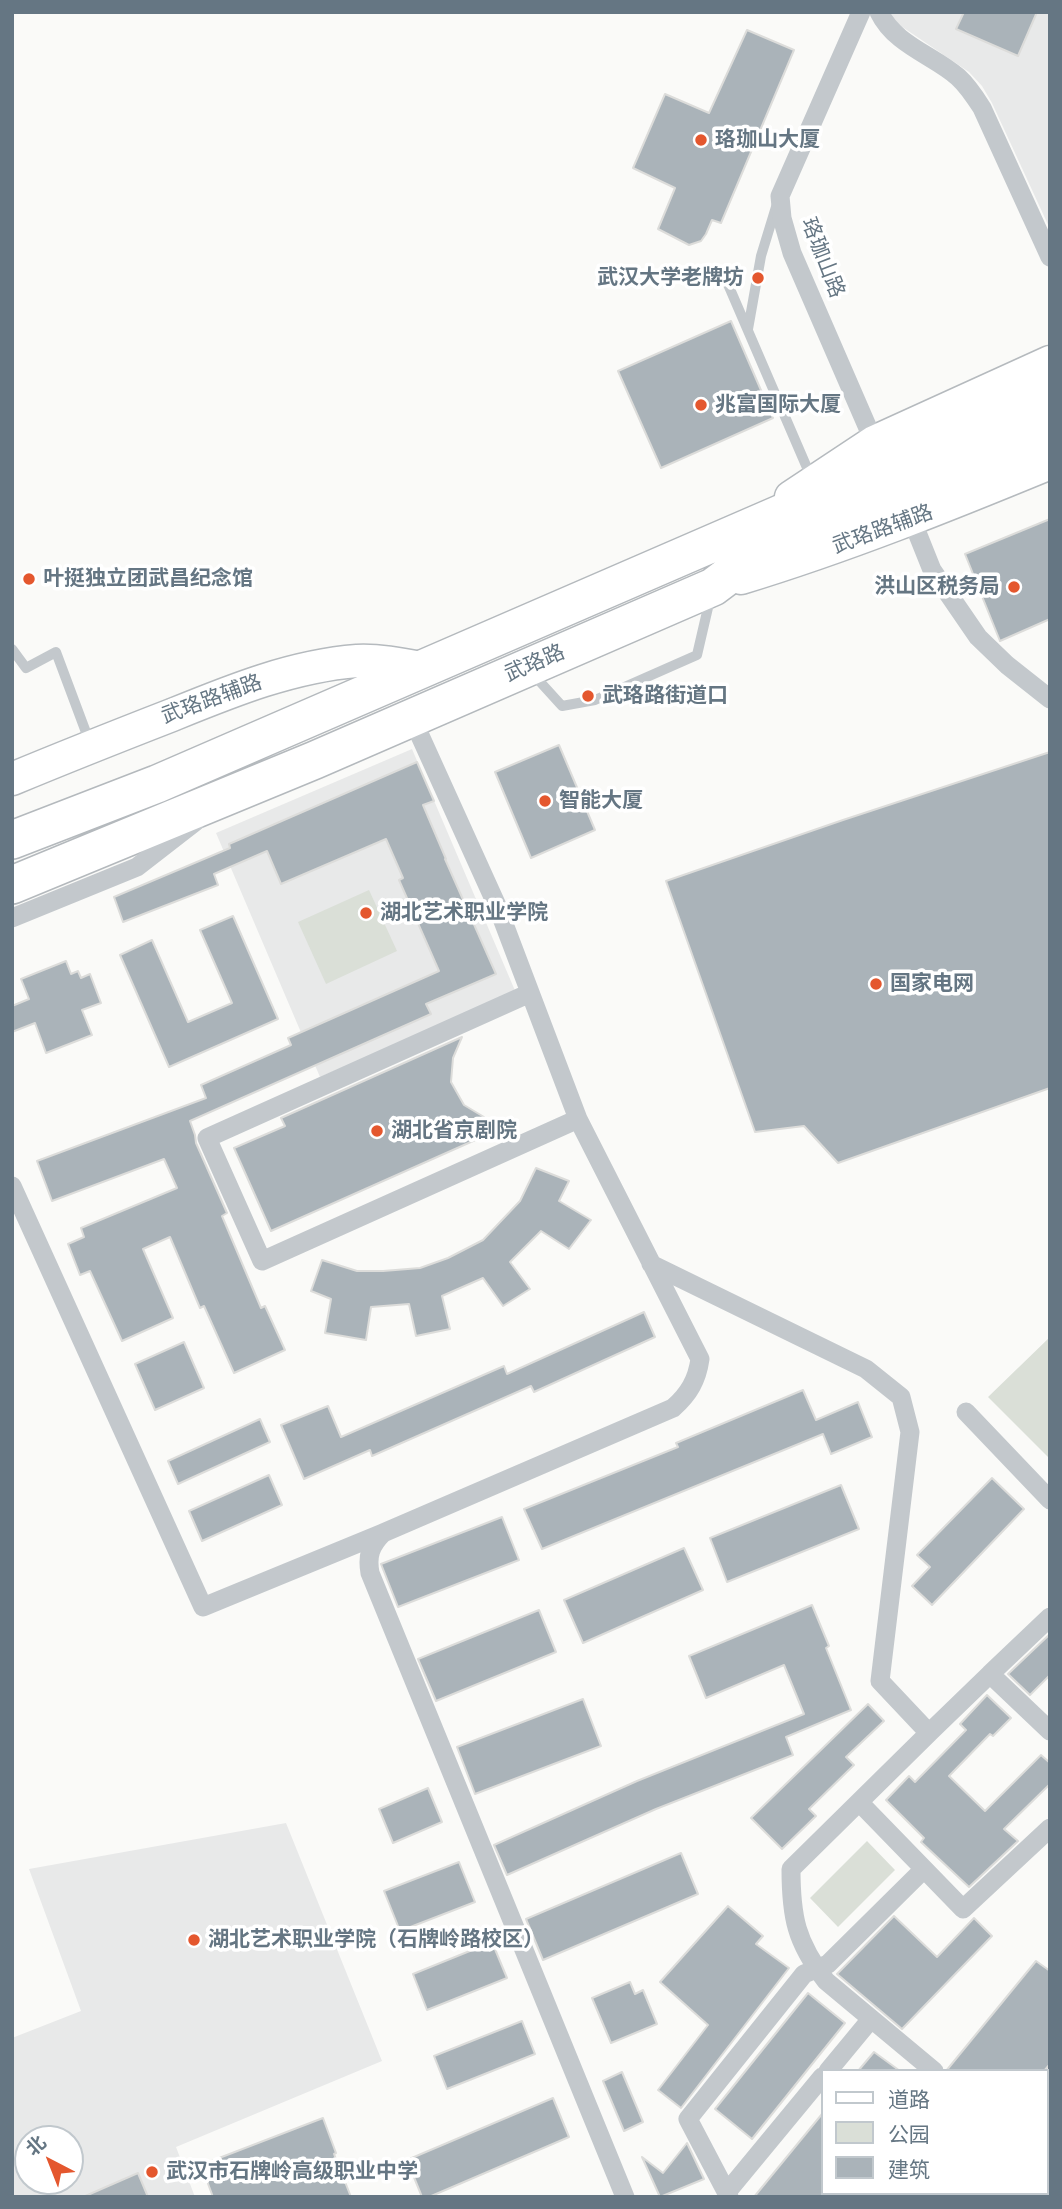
<!DOCTYPE html>
<meta charset="utf-8">
<style>
body{margin:0}
#map{position:relative;width:1062px;height:2209px;overflow:hidden;background:#fafaf8;font-family:"Varela Round","Noto Sans SC",sans-serif}
canvas{display:block}
.frame{position:absolute;inset:0;border:14px solid #657683;pointer-events:none}
.legend{position:absolute;left:821px;top:2069px;width:228px;height:126px;box-sizing:border-box;background:#fff;border:2px solid #c1c8cd;margin:0;padding:9px 12px;list-style:none;font-size:21px;color:#657683}
.legend li{display:flex;align-items:center;gap:14px;height:35px}
.legend b{width:35px;border:2px solid #c1c8cd}
.north{position:absolute;left:14px;top:2125px;width:70px;height:70px;box-sizing:border-box;background:#fff;border:2px solid #c1c8cd;border-radius:50%;rotate:318deg;font-size:19px;font-weight:700;line-height:28px;text-align:center;color:#657683}
.north::after{content:'';display:block;margin:auto;width:24px;height:32px;background:#e4572e;clip-path:polygon(50% 0,100% 100%,50% 72%,0 100%)}
</style>
<div id="map">
<canvas width="1062" height="2209"></canvas>
<div class="frame"></div>
<ul class="legend">
<li><b style="height:9px;background:#fff"></b>道路</li>
<li><b style="height:19px;background:#dadfd7"></b>公园</li>
<li><b style="height:19px;background:#aab3b9"></b>建筑</li>
</ul>
<div class="north">北</div>
</div>
<script>
const ctx = document.querySelector('canvas').getContext('2d');
ctx.lineJoin = 'round';
function paint(path, color) { ctx.fillStyle = color; ctx.fill(path, 'evenodd'); }
function strokePath(path, color, width, dash) { ctx.strokeStyle = color; ctx.lineWidth = width; ctx.lineCap = dash ? 'butt' : 'round'; ctx.setLineDash(dash || []); ctx.stroke(path); }
function drawText(font, color, halo, rows, align = 'center') {
  ctx.font = font + ' "Varela Round","Noto Sans SC",sans-serif'; ctx.lineWidth = 7; ctx.setLineDash([]); ctx.textBaseline = 'middle'; ctx.strokeStyle = halo; ctx.fillStyle = color; for (const [text, x, y, turn = 0] of rows) {
    ctx.save(); ctx.translate(x, y); ctx.rotate((+turn || 0) * Math.PI / 180); ctx.textAlign = isNaN(turn) ? turn : align; if (halo) ctx.strokeText(text, 0, 0); ctx.fillText(text, 0, 0); ctx.restore();
  }
}
paint(new Path2D(`
 M889,12H1050V229L992,103L982,86L969,72L895,22Z
 M412,749L516,993L320,1077L216,833Z
 M286,1823L382,2061L176,2147L195,2197H12V2038L81,2011L29,1869ZM28,2139H70V2181H28Z`), '#e8e9e9');
paint(new Path2D(`
 M369,890L397,951L326,984L298,922Z
 M1050,1337V1459L988,1397Z
 M867,1841L895,1870L838,1927L810,1898Z`), '#dadfd7');
const building = new Path2D(`
 M964,12H1037L1018,56L956,29Z
 M747,30L794,50L721,223L712,220L706,234L701,241L689,245L658,229L675,188L633,168L665,94L709,113Z
 M731,321L773,418L661,468L618,371Z
 M1050,519V619L1000,641L965,554Z
 M559,745L595,830L531,858L495,772Z
 M1050,752V1088L838,1163L804,1126L755,1132L666,881L843,820Z
 M417,762L434,801L423,805L446,859H445L496,974L426,1004L431,1014L190,1121L195,1135L196,1143L227,1213L222,1216L261,1308L265,1306L285,1350L234,1373L204,1306L200,1308L170,1237L143,1249L173,1318L122,1341L90,1271L80,1275L68,1244L84,1237L81,1228L177,1188L164,1159L52,1201L37,1161L206,1098L201,1085L291,1045L288,1038L439,971L399,880L403,878L386,839L281,884L267,851L214,874L218,885L123,922L114,897L230,848L229,844Z
 M233,916L278,1019L169,1067L120,955L152,940L188,1022L232,1003L200,930Z
 M66,961L71,974L78,971L81,978L90,974L101,1003L82,1010L92,1035L46,1053L35,1023L12,1032V1006L29,999L21,979Z
 M462,1037L453,1058L451,1082L464,1105L484,1117L491,1133L271,1231L234,1148L285,1126L281,1118Z
 M536,1168L569,1181L559,1201L591,1220L569,1249L541,1231L510,1262L530,1289L503,1306L483,1278L442,1296L450,1329L416,1336L409,1304L371,1307L366,1340L325,1333L331,1299L311,1291L322,1260L357,1271H383L420,1268L448,1258L483,1240L520,1201Z
 M644,1312L655,1337L534,1392L531,1386L372,1456L370,1450L304,1479L281,1425L328,1406L341,1437L504,1366L507,1374Z
 M184,1342L204,1388L155,1410L135,1364Z
 M803,1390L816,1420L858,1402L872,1437L831,1454L823,1434L542,1549L524,1509L678,1447L676,1443Z
 M260,1419L270,1442L178,1484L168,1461Z
 M269,1475L282,1505L202,1541L189,1511Z
 M992,1478L1024,1509L932,1605L912,1586L930,1567L917,1555Z
 M841,1485L859,1529L727,1582L710,1538Z
 M502,1517L519,1560L398,1607L381,1564Z
 M684,1548L703,1590L583,1643L564,1600Z
 M812,1605L829,1646L826,1648L851,1710L786,1737L793,1755L656,1809L507,1875L494,1845L637,1781L804,1714L784,1665L706,1698L689,1656Z
 M539,1610L556,1652L436,1701L418,1659Z
 M1050,1634V1675L1030,1695L1008,1674Z
 M987,1695L1011,1718L993,1736L990,1734L949,1776L985,1811L1041,1755L1050,1763V1784L1004,1829L1018,1841L969,1887L921,1842L924,1838L886,1800L909,1776L915,1782L966,1730L960,1724Z
 M583,1699L601,1746L475,1794L457,1747Z
 M868,1704L884,1721L846,1757L854,1765L809,1809L816,1816L782,1849L751,1818Z
 M428,1788L442,1822L393,1843L379,1809Z
 M681,1853L698,1894L543,1960L526,1919Z
 M459,1862L475,1902L400,1931L384,1891Z
 M728,1906L763,1936L756,1944L789,1968L681,2108L658,2090L708,2025L660,1982Z
 M894,1916L937,1957L974,1918L992,1936L902,2029L837,1974Z
 M492,1942L507,1978L427,2010L413,1974Z
 M1036,1961L1050,1971V2064L1044,2071H946Z
 M630,1982L635,1994L643,1990L657,2024L611,2043L592,1998Z
 M808,1993L845,2023L752,2139L715,2109Z
 M522,2021L535,2054L447,2089L434,2056Z
 M874,2052L900,2071H858Z
 M622,2072L643,2122L624,2131L603,2081Z
 M553,2098L569,2137L429,2197H422L407,2160Z
 M822,2114V2197H754Z
 M323,2118L336,2153L334,2154L351,2197H213L201,2165Z
 M687,2143L704,2179L660,2197L642,2157L663,2173Z
 M138,2173L148,2197H83Z`);
paint(building, '#aab3b9');
strokePath(building, '#dcdcda', 2);
const primary = new Path2D(`
 M791,497L874,442L1050,362
 M741,578C846,546 948,505 1050,463
 M12,779C65,757 118,736 172,715C231,691 292,666 357,661C378,660 400,664 421,668`);
const highway = new Path2D(`
 M12,840L157,784L1050,397
 M12,885L315,760L713,587L749,560L1050,429`);
strokePath(primary, '#b5babe', 35);
strokePath(highway, '#b4b9bd', 40);
strokePath(new Path2D(`
 M727,282L811,477
 M748,329L761,256L776,207
 M12,649L26,668L56,652L90,743
 M532,673L562,706L595,700L697,655L710,599`), '#c3c8cc', 10);
strokePath(new Path2D(`
 M861,12L780,196L782,218L792,253L874,442
 M879,12C895,45 933,55 958,77C968,86 975,97 982,108L1050,257
 M912,520L932,570L978,637L1007,665L1050,699
 M412,718L498,908L578,1119L700,1359C697,1380 689,1394 673,1408L383,1533C370,1546 367,1556 370,1573L625,2197
 M12,918L137,867L195,822
 M530,993L207,1138L262,1261L578,1119
 M12,1186L203,1607L383,1533
 M651,1264L866,1369L901,1397L910,1432L880,1681L929,1733L990,1674L1050,1731
 M966,1412L1050,1500
 M990,1674L1050,1617
 M929,1733L791,1869C791,1917 796,1942 826,1981L934,2071
 M859,1802L963,1909L1050,1828
 M828,2071L871,2019
 M727,2192L822,2077
 M729,2197L688,2119L804,1974L828,1964L924,1869`), '#c3c8cc', 19);
strokePath(primary, '#fff', 32);
strokePath(highway, '#fff', 37);
for (const [x, y, r, color] of [
 [701,140,7,"#e4572e"],
 [758,278,7,"#e4572e"],
 [701,405,7,"#e4572e"],
 [29,579,7,"#e4572e"],
 [1014,587,7,"#e4572e"],
 [588,696,7,"#e4572e"],
 [545,801,7,"#e4572e"],
 [366,913,7,"#e4572e"],
 [876,984,7,"#e4572e"],
 [377,1131,7,"#e4572e"],
 [194,1940,7,"#e4572e"],
 [152,2172,7,"#e4572e"]
]) { const dot = new Path2D(); dot.arc(x, y, r, 0, 2 * Math.PI); ctx.fillStyle = color; ctx.fill(dot); strokePath(dot, '#fff', 2.5); }
drawText('bold 21px', '#657683', '#fff', [
 ["珞珈山大厦",715,140],
 ["武汉大学老牌坊",744,278,"right"],
 ["兆富国际大厦",715,405],
 ["叶挺独立团武昌纪念馆",43,579],
 ["洪山区税务局",1000,587,"right"],
 ["武珞路街道口",602,696],
 ["智能大厦",559,801],
 ["湖北艺术职业学院",380,913],
 ["国家电网",890,984],
 ["湖北省京剧院",391,1131],
 ["湖北艺术职业学院（石牌岭路校区）",208,1940],
 ["武汉市石牌岭高级职业中学",166,2172]
], 'left');
drawText('21px', '#657683', '#fff', [
 ["珞珈山路",822,258,69],
 ["武珞路辅路",883,530,-20],
 ["武珞路",535,664,-23],
 ["武珞路辅路",212,700,-20]
]);
</script>
